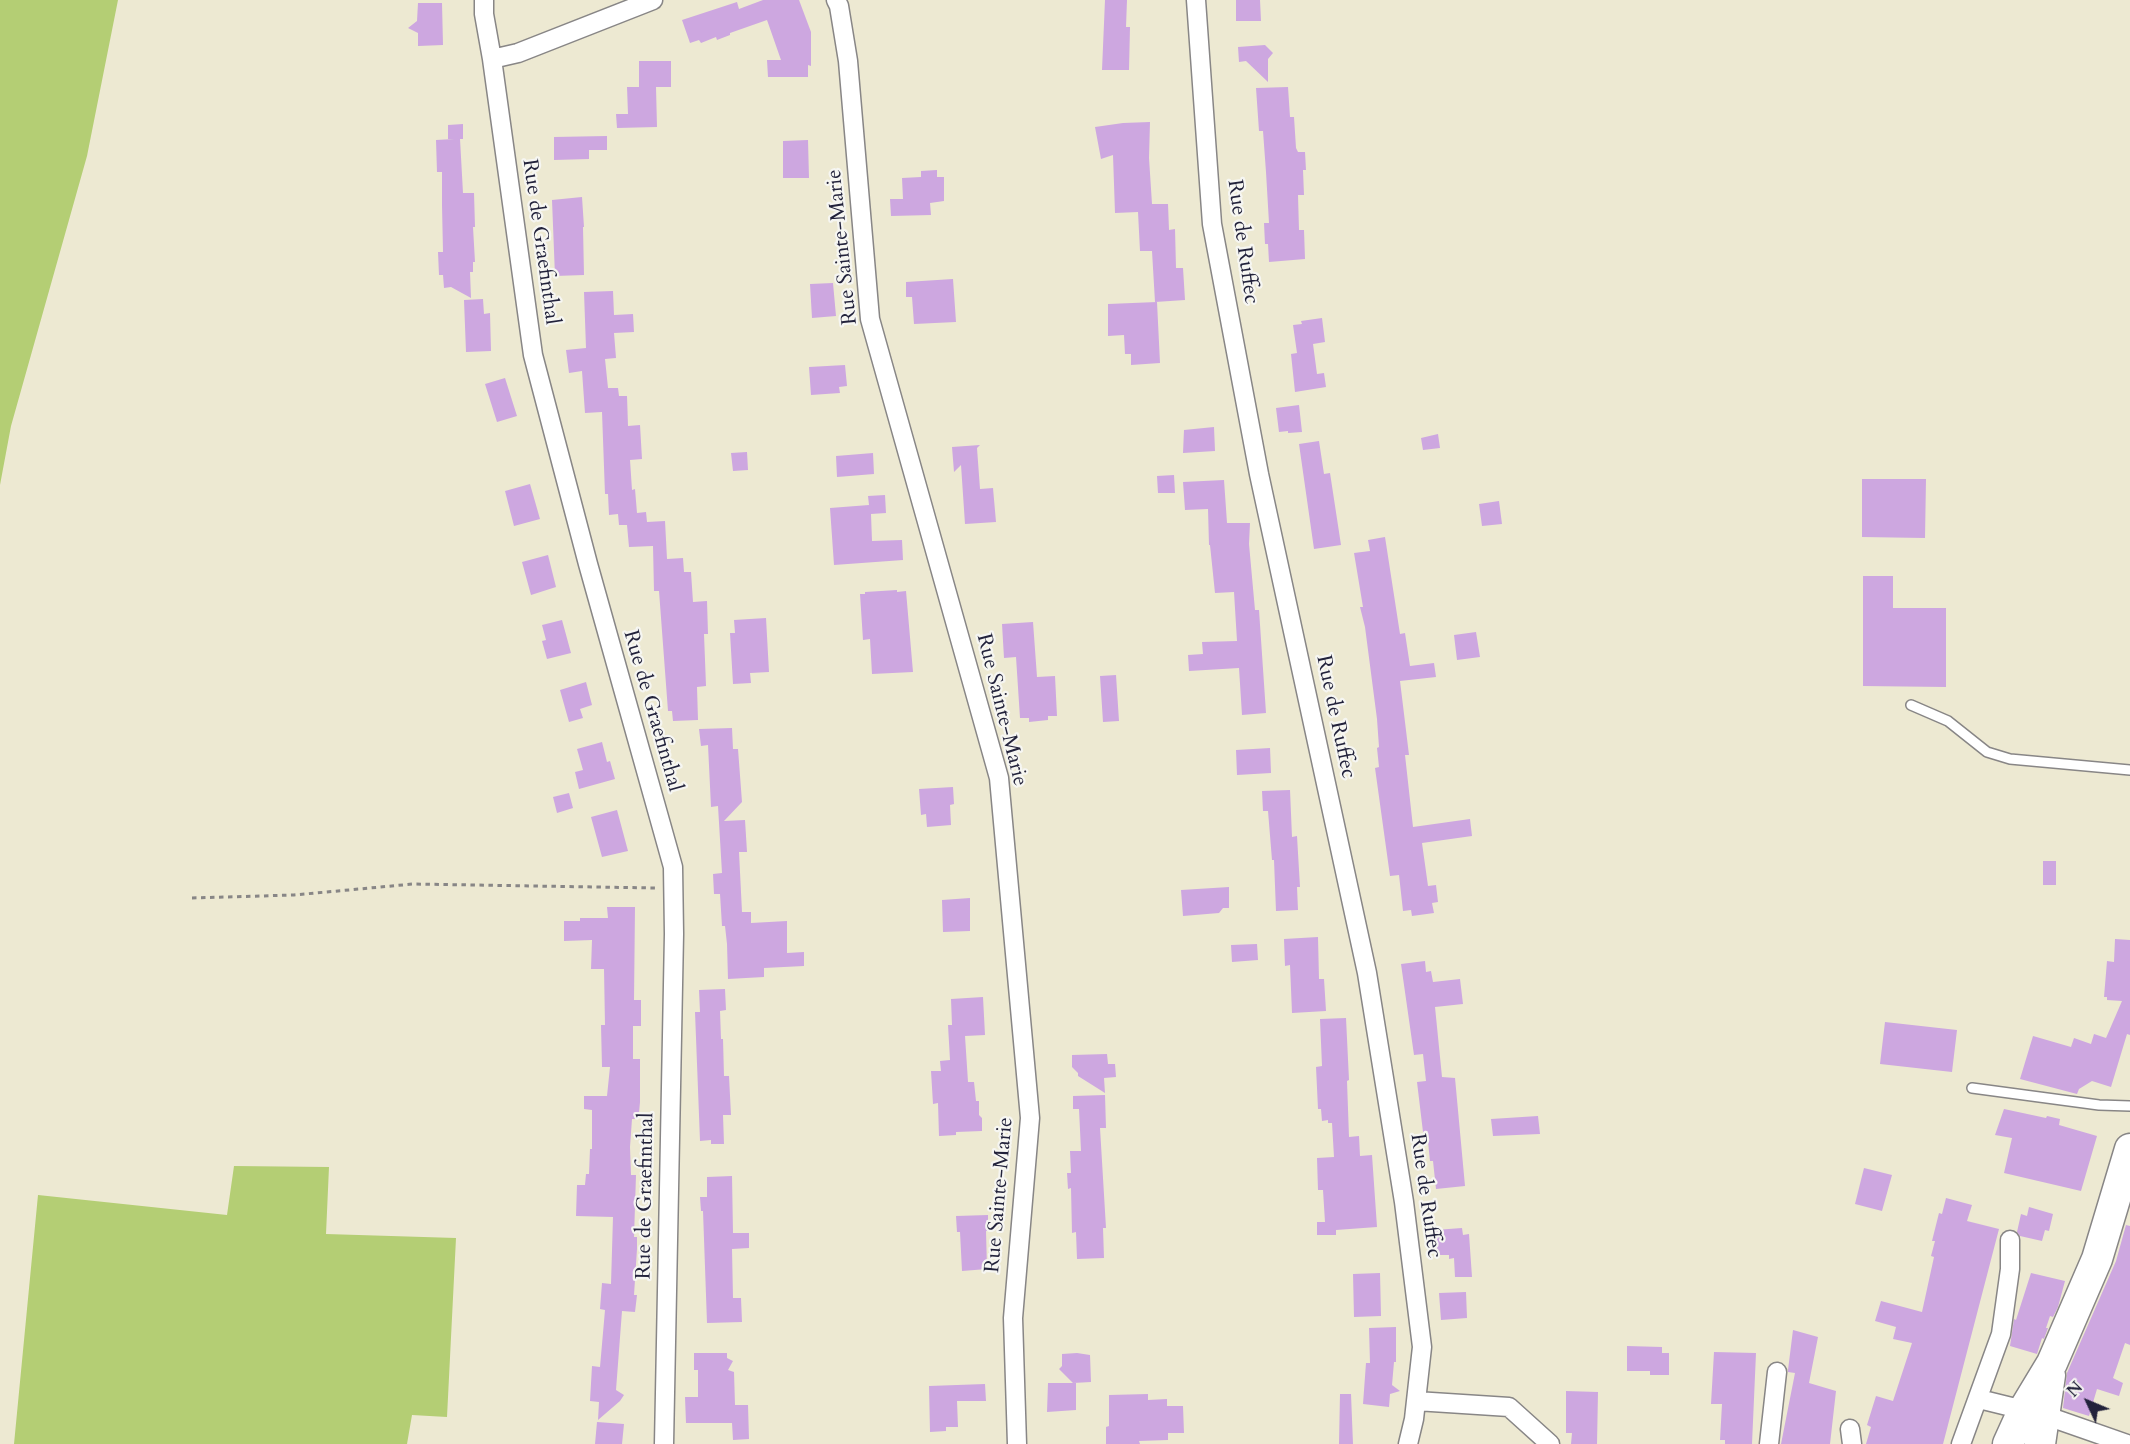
<!DOCTYPE html>
<style>
body{margin:0}
#map{position:relative;width:2130px;height:1444px;overflow:hidden;background:#ede9d2;font-family:Cardo,serif}
canvas{display:block}
.north{position:absolute;left:2058px;top:1372px;width:60px;height:60px;-webkit-text-stroke:4px #f6f6f2;paint-order:stroke;rotate:314deg;font-size:16px;font-weight:700;line-height:24px;text-align:center;color:#22223b}
.north::after{content:'';display:block;margin:auto;width:21px;height:27px;background:#22223b;clip-path:polygon(50% 0,100% 100%,50% 72%,0 100%)}
</style>
<div id="map">
<canvas width="2130" height="1444"></canvas>
<div class="north">N</div>
</div>
<script>
const ctx = document.querySelector('canvas').getContext('2d');
ctx.lineJoin = 'round';
function paint(path, color) { ctx.fillStyle = color; ctx.fill(path, 'evenodd'); }
function strokePath(path, color, width, dash) { ctx.strokeStyle = color; ctx.lineWidth = width; ctx.lineCap = dash ? 'butt' : 'round'; ctx.setLineDash(dash || []); ctx.stroke(path); }
function drawText(font, color, halo, rows, align = 'center') {
  ctx.font = font + ' Cardo,serif'; ctx.lineWidth = 4.5; ctx.setLineDash([]); ctx.textBaseline = 'middle'; ctx.strokeStyle = halo; ctx.fillStyle = color; for (const [text, x, y, turn = 0] of rows) {
    ctx.save(); ctx.translate(x, y); ctx.rotate((+turn || 0) * Math.PI / 180); ctx.textAlign = isNaN(turn) ? turn : align; if (halo) ctx.strokeText(text, 0, 0); ctx.fillText(text, 0, 0); ctx.restore();
  }
}
paint(new Path2D(`
 M0,0H118L87,156L11,426L0,485Z
 M234,1166L329,1167L326,1234L456,1238L447,1417L412,1415L407,1444H14L38,1195L227,1215Z`), '#b4ce74');
paint(new Path2D(`
 M763,0H799L811,32V66L808,65V77H768L767,60H781L767,20L730,33V35L717,40L716,37L701,43L699,40L690,43L682,20L737,2L739,9Z
 M1105,0H1127L1126,27H1130L1129,70H1102Z
 M1236,0H1260L1261,21H1236Z
 M418,3H442L443,45L418,46V33L408,28L417,21Z
 M1265,45L1273,53L1268,59V82L1246,61L1239,62L1238,47Z
 M639,61H671V87H656L657,127L617,128L616,114H628L627,87H639Z
 M1288,87L1290,117H1294L1296,148L1298,152H1305L1306,170H1303L1304,195H1298L1299,230H1304L1305,259L1269,262L1268,244H1265L1264,223H1269L1266,172L1263,131H1259L1256,88Z
 M1150,122L1149,158L1152,204H1168L1169,230L1175,229L1176,268H1183L1185,300L1155,302L1152,251H1140L1138,212L1115,213L1113,155L1101,159L1095,127L1123,123Z
 M463,124V139H460L463,193H474L475,227H473L475,262H473V272H470L471,298L451,287L444,288L443,275H439L438,252H443L442,205V172H437L436,140L454,139H448V125Z
 M607,136V150H589V159L554,160V137Z
 M808,140L809,178H783V141Z
 M937,170V177H944V201L930,203L931,215L891,216L890,199H903L902,178L921,177V171Z
 M582,197L584,227H583L584,275L555,276L552,200Z
 M953,279L956,322L914,324L912,297H906V282Z
 M833,283L836,316L812,318L810,284Z
 M613,291L614,315L633,314L634,332L614,333L616,358L605,359L608,388H618L619,396H627L628,426L640,425L642,459L630,460L632,490L635,489L637,513L646,512L647,522L665,521L667,559L683,558L684,572H691L693,602L707,601L708,634H704L706,686L697,687L698,720L673,721L672,711H668L659,591H654L653,546L629,547L627,525H619L618,514L609,515L608,494H605L602,412L585,413L582,371L569,373L566,350L586,348L584,292Z
 M483,299L484,314L490,313L491,351L466,352L464,300Z
 M1157,302L1160,363L1131,365V354H1125L1124,335L1108,336V304Z
 M1322,318L1325,342L1313,344L1317,374L1324,373L1326,387L1295,392L1291,354L1297,353L1293,325L1302,324L1301,321Z
 M845,365L847,386L839,387L840,393L811,395L809,367Z
 M505,378L517,416L497,422L485,384Z
 M1299,405L1302,432L1288,433V431L1279,432L1276,408Z
 M1214,427L1215,451L1183,453L1184,430Z
 M1438,434L1440,448L1423,450L1421,438Z
 M1319,441L1324,474L1330,473L1341,545L1314,549L1299,444Z
 M980,445L977,448L980,489L993,488L996,522L965,524L961,465L954,472L952,447Z
 M747,452L748,470L733,471L731,453Z
 M873,453L874,474L837,477L836,456Z
 M1174,475L1175,493H1158L1157,476Z
 M1862,479H1926L1925,538L1862,537Z
 M1224,480L1227,523H1250L1249,544L1255,610H1259L1266,713L1242,715L1239,668L1189,671L1188,655L1203,654L1202,642L1237,641L1234,592L1215,593L1210,545H1209L1208,509L1185,510L1183,482Z
 M530,484L540,519L514,526L505,491Z
 M885,495L886,513L871,514L872,541L902,540L903,560L834,565L830,508L869,505L868,496Z
 M1499,501L1502,524L1482,526L1479,504Z
 M1385,537L1400,634L1405,633L1410,666L1434,663L1436,677L1400,681L1409,755H1405L1413,827L1470,819L1472,836L1422,843L1428,886L1436,885L1438,902L1432,903L1434,913L1412,916L1411,910L1403,911L1399,875L1390,876L1375,768L1379,767L1377,748L1379,747L1377,719L1365,627L1360,607H1363L1354,553L1370,551L1368,540Z
 M548,555L556,587L531,595L522,562Z
 M1863,576H1893V608H1946V687L1863,686Z
 M897,590V592L906,591L913,672L872,674L870,639L863,640L860,594H865V592Z
 M766,618L769,672L750,673L751,683L733,684L730,633H735L734,620Z
 M562,620L571,653L547,659L542,641L546,640L542,625Z
 M1033,622L1037,677L1055,676L1057,716H1048V720L1029,722V718H1020L1016,657L1004,658L1002,624Z
 M1476,632L1480,657L1457,660L1454,635Z
 M1116,675L1119,721L1103,722L1100,676Z
 M586,682L592,705L580,709L583,718L569,722L560,690Z
 M732,728L733,749H738L742,802L724,821L745,820L747,852H739L742,912H751V923L787,921V953L804,952V966L764,968V977L728,979L727,944L725,926H722L720,894H714L713,874L722,873L718,806L711,807L708,745L701,746L699,729Z
 M602,742L607,762L610,761L615,779L579,789L575,772L583,770L577,749Z
 M1270,748L1271,773L1237,775L1236,750Z
 M953,787L954,804L950,805L951,825L927,827L926,814L921,815L919,789Z
 M1290,790L1292,837L1297,836L1300,887H1297L1298,910L1276,911L1274,860H1272L1268,811H1263L1262,791Z
 M569,793L573,808L557,813L553,797Z
 M617,810L628,851L602,857L591,817Z
 M2043,861H2056V885H2043Z
 M1229,887V908H1223L1219,913L1183,916L1181,890Z
 M970,898V931L943,932L942,900Z
 M607,907H635L634,1000H641V1026H633V1059H640V1102L639,1113H636V1119H632L630,1147L631,1175H636L634,1237H637V1249L634,1295H637L635,1312L622,1311L616,1390L624,1395L620,1401L598,1420L599,1402L590,1401L592,1366L600,1367L605,1310L600,1309L602,1283L611,1284L613,1217L576,1216L577,1185H585L586,1174H589L590,1149H592V1110L584,1109V1096H607L610,1067H602L601,1025H605L604,969H591L592,940L564,941V921H580V918H608Z
 M1318,937L1319,979H1324L1326,1011L1292,1013L1290,965L1285,966L1284,939Z
 M2115,939L2130,940V1035L2127,1034L2111,1087L2092,1081L2079,1089L2077,1094L2020,1079L2033,1036L2071,1047L2074,1038L2091,1044L2094,1034L2106,1038L2122,1001L2107,1000V997H2104L2107,961L2114,962Z
 M1257,944L1258,960L1232,962L1231,945Z
 M1425,961L1426,972L1431,971L1433,982L1460,979L1463,1004L1435,1007L1442,1077L1455,1078L1465,1186L1436,1189L1433,1161H1430L1427,1132H1423L1417,1082L1426,1081L1423,1054L1414,1055L1401,964Z
 M725,989L726,1010L720,1011L721,1039H723L724,1076H729L731,1115H723L724,1144H711V1140L700,1141L695,1012H700L699,990Z
 M983,997L985,1035L965,1036L968,1082H974L976,1101H979V1115L982,1118V1131L956,1132V1135L939,1136L938,1103L933,1104L931,1071H941L940,1061L950,1060L948,1025H952L951,999Z
 M1346,1018L1349,1080L1347,1081L1349,1137L1359,1136L1360,1156L1372,1155L1377,1227L1336,1230V1235H1317V1222H1325L1323,1190H1318L1317,1158L1334,1157L1332,1123H1328V1120L1322,1121L1321,1109H1318L1316,1067L1322,1066L1320,1019Z
 M1885,1022L1957,1030L1952,1072L1880,1064Z
 M1107,1054L1108,1064H1115L1116,1077L1104,1078L1105,1093L1078,1076V1073L1072,1067V1055Z
 M1105,1095L1106,1128H1100L1106,1228H1103L1104,1258L1077,1259L1076,1232L1072,1233L1071,1188L1068,1189L1067,1173H1071L1070,1151H1081L1079,1109H1073V1096Z
 M2004,1109L2046,1118L2047,1116L2060,1119L2059,1125L2097,1136L2081,1191L2004,1173L2012,1138L1995,1135Z
 M1538,1116L1540,1134L1493,1136L1491,1119Z
 M1864,1168L1892,1175L1882,1211L1855,1204Z
 M732,1176L733,1233H749V1248L732,1249L733,1298H741L742,1322L707,1323L703,1211H701L700,1197H707V1177Z
 M1946,1198L1972,1205L1967,1221L1999,1229L1943,1444H1866L1871,1427L1867,1425L1876,1396L1893,1401L1912,1343L1893,1339L1896,1327L1875,1321L1881,1301L1922,1312L1934,1257L1931,1256L1935,1241H1932L1939,1213L1942,1214Z
 M2029,1207L2053,1214L2049,1231L2045,1230L2042,1241L2020,1236L2017,1232L2021,1214L2027,1216Z
 M988,1215V1231H986L987,1269L962,1271L960,1232H957L956,1216Z
 M2126,1225L2130,1226V1345L2125,1343L2113,1378L2123,1383L2119,1396L2097,1389L2089,1416L2063,1408L2067,1373L2116,1261Z
 M1462,1228L1463,1235L1469,1234L1472,1277H1455L1454,1258L1449,1259V1255H1437L1435,1230Z
 M1380,1273L1381,1316L1354,1317L1353,1274Z
 M2031,1273L2065,1281L2058,1307L2053,1317L2050,1316L2046,1328H2048L2044,1339L2042,1338L2037,1354L2010,1346L2014,1319L2016,1320Z
 M1466,1292L1467,1318L1441,1320L1439,1293Z
 M1396,1327V1362H1394L1392,1385L1400,1391L1390,1394L1389,1407L1363,1404L1366,1363H1370L1369,1328Z
 M1793,1330L1818,1337L1809,1383L1836,1391L1830,1444H1781L1795,1373L1788,1372V1370Z
 M1627,1346L1662,1347V1353H1669V1375H1650V1371H1627Z
 M1714,1352L1756,1353L1752,1444H1725V1440H1720L1722,1404H1711Z
 M694,1353H727V1358L733,1361L728,1370L734,1372L735,1405H748L749,1439L733,1440L732,1423H686L685,1397H698V1370H694Z
 M1077,1353L1090,1355L1091,1382L1073,1383L1059,1369L1062,1366V1354Z
 M1048,1383H1076V1410L1047,1412Z
 M985,1384L986,1401H957L958,1427H946V1431L930,1432L929,1386Z
 M1566,1391L1598,1392L1597,1444H1571L1572,1433H1566Z
 M1148,1394V1400L1167,1399V1406H1183L1184,1433H1168V1440L1139,1441L1140,1444H1106V1427L1109,1426V1395Z
 M1340,1394H1351L1353,1444H1339Z
 M597,1422L624,1424L622,1444H595Z`), '#cda7e0');
const service = new Path2D(`
 M1911,705L1948,721L1987,752L2010,759L2130,770
 M1972,1088L2099,1105L2130,1106`);
const minor = new Path2D(`
 M484,0V14L492,59L533,355L588,564L673,867L674,934L664,1444
 M836,0L839,6L848,61L870,319L999,778L1030,1118L1013,1318L1017,1444
 M1196,0L1212,224L1259,474L1367,973L1404,1202L1422,1347L1414,1419L1408,1444
 M492,59L518,53L653,0
 M1979,1399L2044,1415L2127,1444
 M1416,1401L1509,1407L1550,1444
 M1850,1429L1852,1444
 M1769,1444L1777,1372
 M1961,1444L2001,1334L2010,1269V1240`);
const primary = new Path2D(`
 M2008,1444L2023,1411L2052,1363L2097,1259L2130,1149
 M2040,1444L2050,1375`);
strokePath(service, '#888686', 12);
strokePath(minor, '#888686', 21);
strokePath(primary, '#888686', 33);
strokePath(new Path2D(`
 M192,898L294,895L413,884L656,888`), '#888686', 3, [4.5, 4.5]);
strokePath(service, '#fff', 9);
strokePath(minor, '#fff', 18);
strokePath(primary, '#fff', 30);
drawText('21px', '#22223b', '#f6f6f2', [
 ["Rue de Graefinthal",540,242,82],
 ["Rue de Ruffec",1242,242,82],
 ["Rue Sainte-Marie",843,247,-96],
 ["Rue Sainte-Marie",1001,710,76],
 ["Rue de Graefinthal",652,711,74],
 ["Rue de Ruffec",1335,717,78],
 ["Rue Sainte-Marie",1000,1195,-85],
 ["Rue de Graefinthal",646,1196,-89],
 ["Rue de Ruffec",1425,1196,82]
]);
</script>
